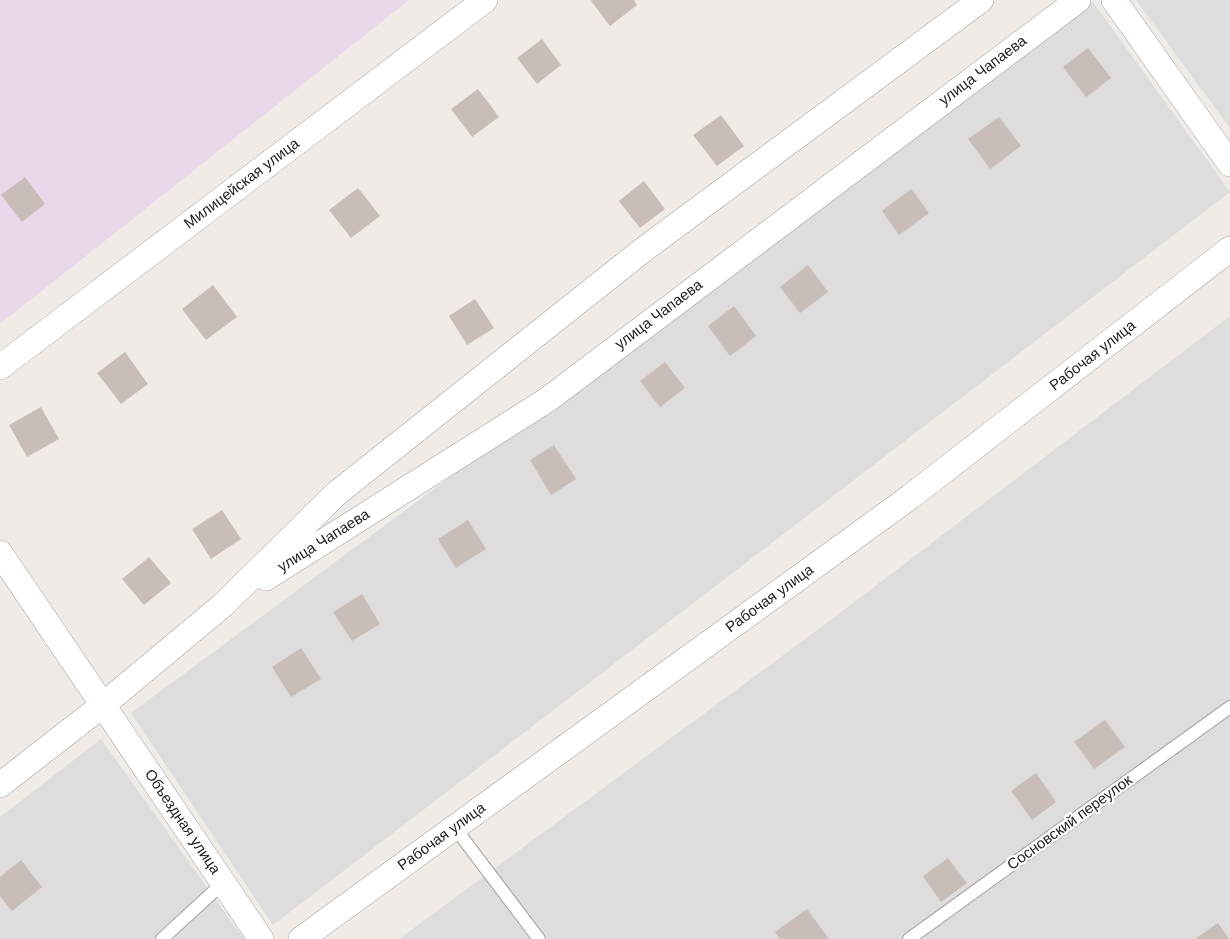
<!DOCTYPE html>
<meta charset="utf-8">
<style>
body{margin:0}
canvas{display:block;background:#f0ebe6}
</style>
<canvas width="1230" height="939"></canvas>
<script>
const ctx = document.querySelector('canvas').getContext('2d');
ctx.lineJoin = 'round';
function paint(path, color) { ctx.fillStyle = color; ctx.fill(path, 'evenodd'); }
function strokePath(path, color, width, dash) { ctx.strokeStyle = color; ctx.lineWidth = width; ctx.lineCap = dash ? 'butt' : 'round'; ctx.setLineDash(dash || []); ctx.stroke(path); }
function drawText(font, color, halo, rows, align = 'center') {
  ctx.font = font + ' Arial,sans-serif'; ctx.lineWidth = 4.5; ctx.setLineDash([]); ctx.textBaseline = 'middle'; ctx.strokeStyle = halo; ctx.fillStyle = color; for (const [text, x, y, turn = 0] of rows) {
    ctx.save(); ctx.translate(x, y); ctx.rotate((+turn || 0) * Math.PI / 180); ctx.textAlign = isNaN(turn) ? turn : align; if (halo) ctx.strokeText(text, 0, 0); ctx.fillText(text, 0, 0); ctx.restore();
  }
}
paint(new Path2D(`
 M1136,0H1230V128Z
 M1093,2L1230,192L273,925L131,713Z
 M1230,316V939H399L824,625Z
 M101,739L244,939H0V817Z`), '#dedcdd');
paint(new Path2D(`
 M0,0H409L0,324Z`), '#e9d8e9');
paint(new Path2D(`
 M592,0H634L637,5L610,26L591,1Z
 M542,39L561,65L537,84L517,58Z
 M1088,48L1111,78L1086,97L1063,67Z
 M478,89L499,117L472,137L451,109Z
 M721,115L744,146L717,166L693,135Z
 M999,117L1021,146L990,169L968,139Z
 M25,177L45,204L22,222L1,195Z
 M644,181L665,209L640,228L619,201Z
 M358,188L380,216L351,238L329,210Z
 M911,189L929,213L899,235L882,211Z
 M808,265L828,292L800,313L780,287Z
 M213,285L237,317L206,340L182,309Z
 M475,299L494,328L467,345L449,316Z
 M734,306L756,336L730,356L708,326Z
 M125,352L148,384L121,404L97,373Z
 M665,362L685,388L660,407L640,381Z
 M41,407L59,439L27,457L9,425Z
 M554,445L576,479L551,495L530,460Z
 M222,510L241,539L211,559L192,529Z
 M468,520L486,549L456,568L438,539Z
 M149,557L171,583L144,605L122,579Z
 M362,594L380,624L352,641L333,612Z
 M301,648L321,679L291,697L272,667Z
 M1105,720L1125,747L1094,769L1074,742Z
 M1036,773L1056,802L1032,820L1011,791Z
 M948,858L967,883L941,902L923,876Z
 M21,860L42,887L12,911L0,896V877Z
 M807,909L829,939H780L775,932Z
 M1218,923L1229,939H1195Z`), '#c8bdb9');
const service = new Path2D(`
 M455,828L539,939
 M162,939L223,883
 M909,939L1230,707`);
const minor = new Path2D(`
 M1114,0L1230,164
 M0,367L485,0
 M0,553L261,939
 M266,578L547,400L1078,0
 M0,785L103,705L223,605L337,493L643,250L981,0
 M301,939L910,497L1230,249`);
strokePath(service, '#a4a4a4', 14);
strokePath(minor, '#a4a4a4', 26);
strokePath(service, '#fff', 12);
strokePath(minor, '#fff', 25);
drawText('15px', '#202020', '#fff', [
 ["улица Чапаева",983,71,-37],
 ["Милицейская улица",242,184,-37],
 ["улица Чапаева",659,315,-37],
 ["Рабочая улица",1093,356,-38],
 ["улица Чапаева",324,541,-32],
 ["Рабочая улица",770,599,-36],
 ["Объездная улица",182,822,56],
 ["Сосновский переулок",1070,823,-36],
 ["Рабочая улица",442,837,-36]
]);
</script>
